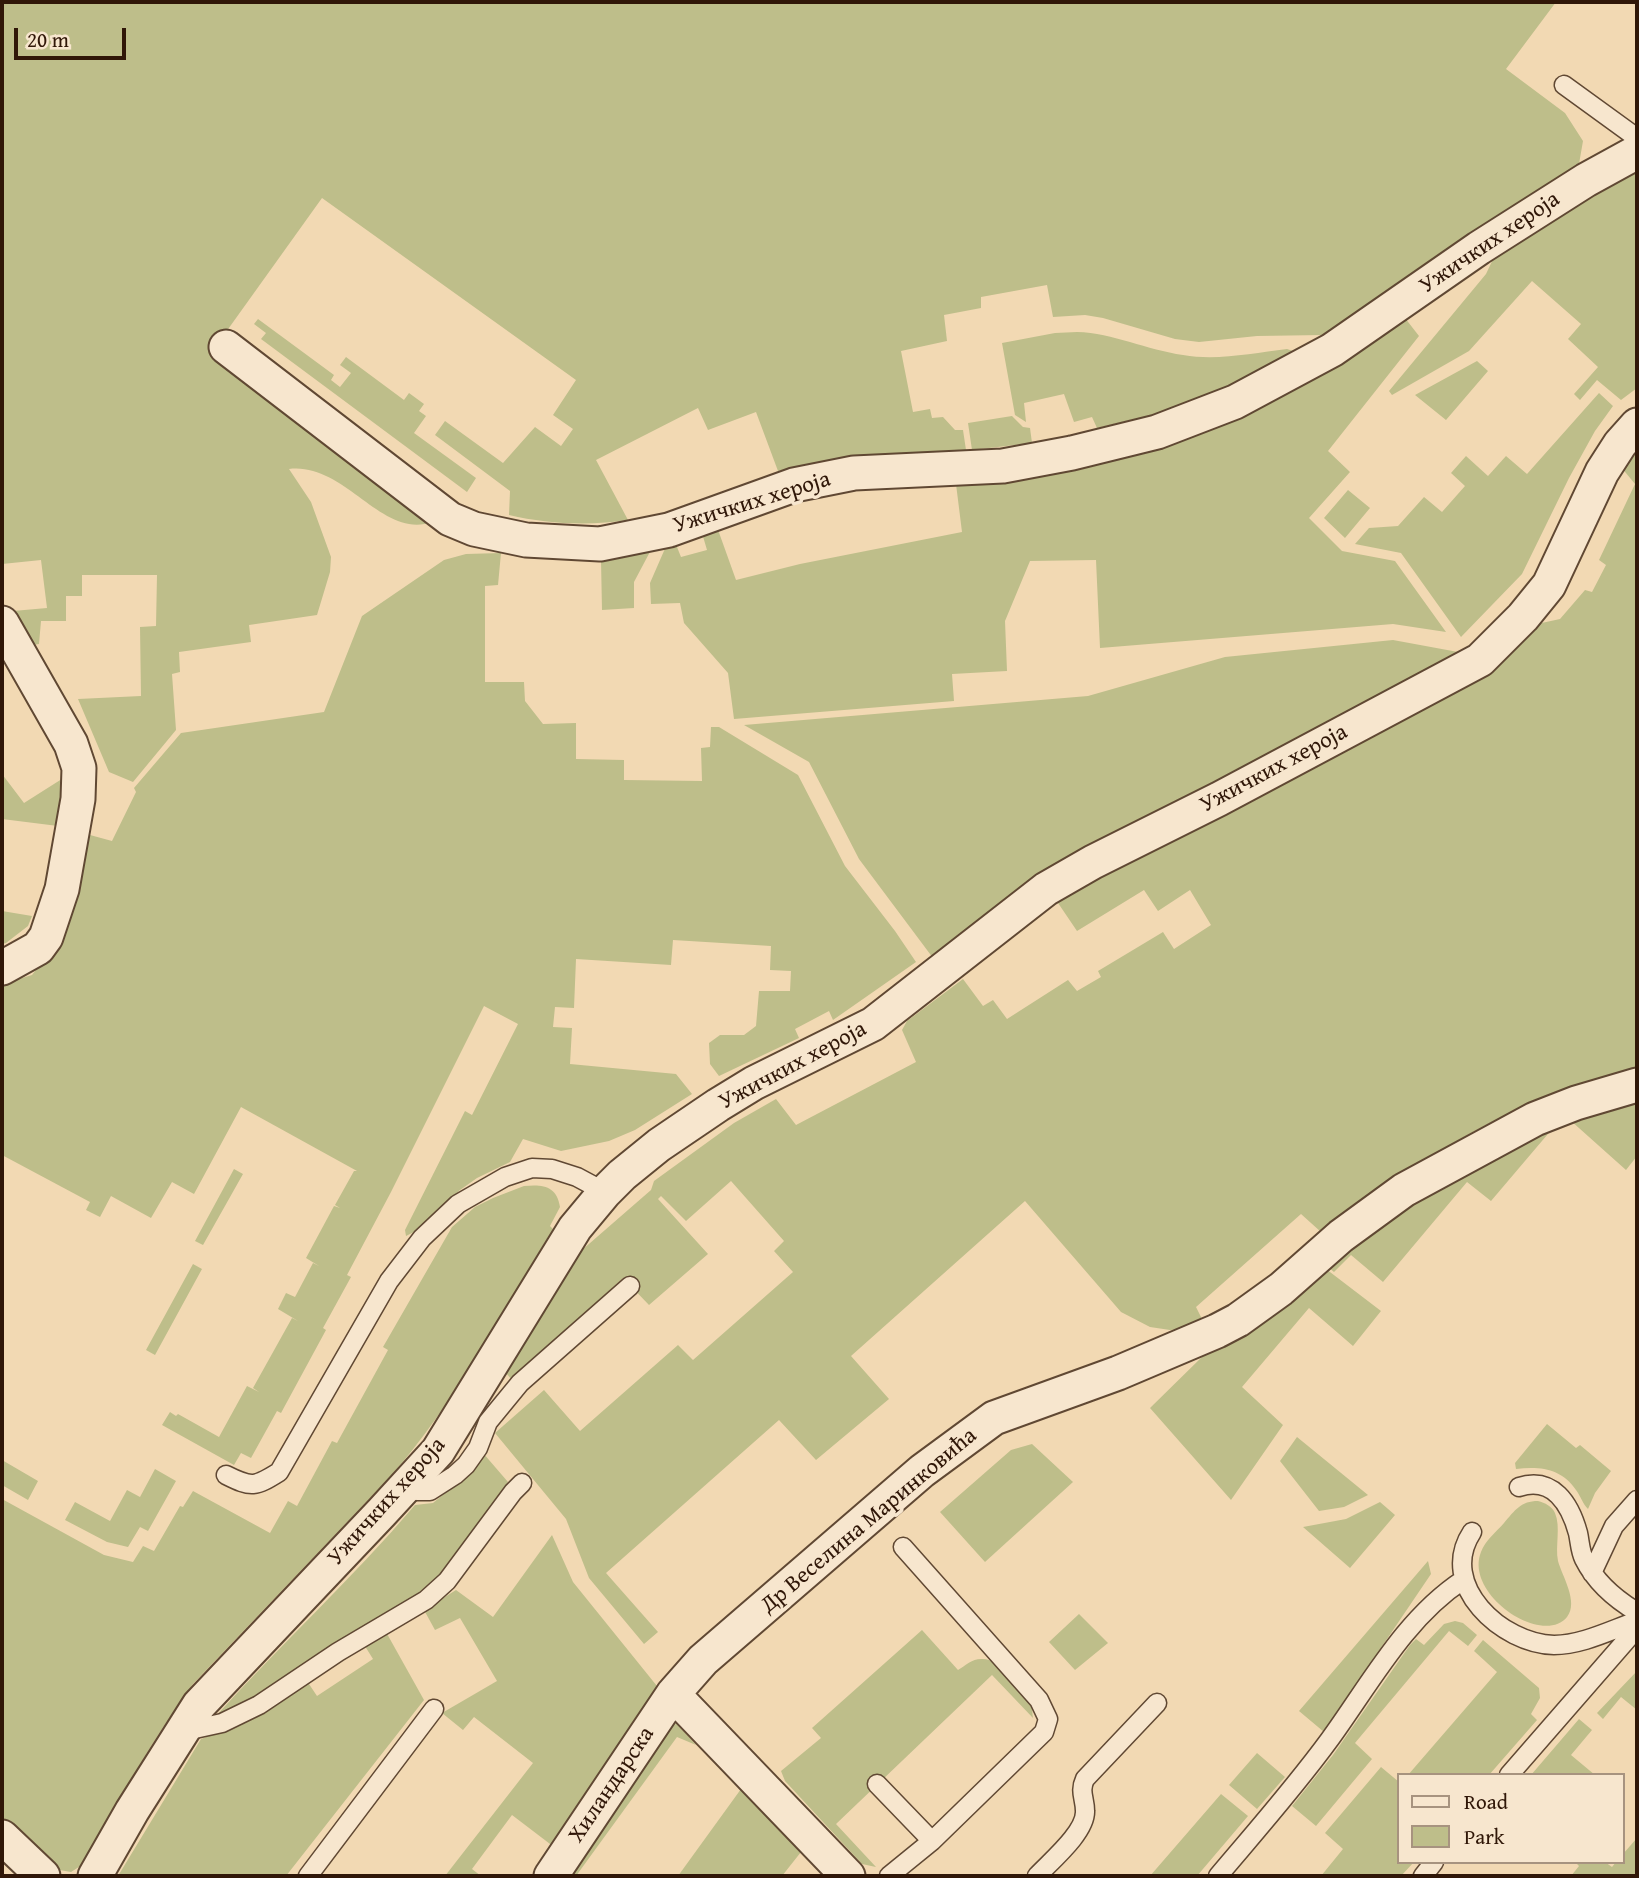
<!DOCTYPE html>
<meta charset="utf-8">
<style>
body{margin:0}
#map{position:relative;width:1639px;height:1878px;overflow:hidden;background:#f2d9b3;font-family:"Gentium Book Plus",serif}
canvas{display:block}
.frame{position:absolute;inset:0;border:4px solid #301708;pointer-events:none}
.legend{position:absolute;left:1397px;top:1773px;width:228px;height:91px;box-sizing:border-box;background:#f7e6ce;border:2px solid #a7937f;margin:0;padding:9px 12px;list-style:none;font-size:21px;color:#301708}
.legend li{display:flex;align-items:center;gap:14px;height:35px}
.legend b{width:35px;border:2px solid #a7937f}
.scale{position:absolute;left:14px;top:28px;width:112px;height:32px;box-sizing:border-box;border:4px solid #301708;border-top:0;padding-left:9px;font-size:21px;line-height:24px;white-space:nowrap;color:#301708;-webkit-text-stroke:5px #f7e6ce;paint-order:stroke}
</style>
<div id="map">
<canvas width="1639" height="1878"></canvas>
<div class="frame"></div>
<ul class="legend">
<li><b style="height:9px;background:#f7e6ce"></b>Road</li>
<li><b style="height:19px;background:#bebe8a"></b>Park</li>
</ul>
<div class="scale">20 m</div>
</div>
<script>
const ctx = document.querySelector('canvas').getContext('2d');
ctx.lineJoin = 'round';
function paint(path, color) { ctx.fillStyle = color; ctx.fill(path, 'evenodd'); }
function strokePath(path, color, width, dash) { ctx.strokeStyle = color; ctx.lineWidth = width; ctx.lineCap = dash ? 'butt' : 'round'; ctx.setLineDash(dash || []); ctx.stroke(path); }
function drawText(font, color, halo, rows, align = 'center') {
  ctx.font = font + ' "Gentium Book Plus",serif'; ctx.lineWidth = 7; ctx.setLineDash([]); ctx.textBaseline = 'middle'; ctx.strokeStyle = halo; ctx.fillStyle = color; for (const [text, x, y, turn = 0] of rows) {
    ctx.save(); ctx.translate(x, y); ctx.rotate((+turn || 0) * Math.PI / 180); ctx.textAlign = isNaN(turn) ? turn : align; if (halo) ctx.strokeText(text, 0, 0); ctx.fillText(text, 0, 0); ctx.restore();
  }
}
paint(new Path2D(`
 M2,2H1556L1506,69L1565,113L1583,141L1579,164L1482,227L1323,335L1257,336L1199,342L1175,339L1103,318L1085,315L1053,317L1047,285L981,297V308L944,315L947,341L901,351L913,412L930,409L932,418L943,417L955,430H963L966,450L853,456L778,471L756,412L708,430L698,408L596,460L628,520C589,526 547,524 509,515L510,491L435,435L445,421L503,463L535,427L561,446L573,429L553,415L576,380L322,198L221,339L432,522C382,540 345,462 289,469L311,502L331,557L330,572L317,615L249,625L251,642L179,652L180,672L172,674L176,730L133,782L109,772L78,699L141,696L140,627L156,626L157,575H82V596H66V621H41L39,644L33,645L13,611L47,608L41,560L2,564Z
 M1637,172V388L1621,400L1597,380L1580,400L1574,394L1598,367L1568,339L1581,324L1532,281L1469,351L1392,395L1389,391L1486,274L1494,257L1596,192Z
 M1405,318L1419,336L1328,451L1350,472L1309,518L1342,551L1395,561L1446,632L1393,624L1100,648L1096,560L1030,561L1005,621L1007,671L952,674L954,701L734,719L728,673L684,623L680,603L651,604L650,583L667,544L675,542L681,557L707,550L702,533L717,527L736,580L800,564L962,532L956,484L1006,480Z
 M258,319L334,375L331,380L340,387L351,373L340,365L346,357L404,400L409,393L424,404L419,411L426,416L414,433L476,478L467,492L261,339L266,333L254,324Z
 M1077,332C1113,333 1147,350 1183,355C1217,361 1253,353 1287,349L1293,351L1228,386L1152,415L1097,428L1092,417L1074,422L1064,394L1024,403L1026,422L1015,415L1002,343L1055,333Z
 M1477,361L1488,371L1446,420L1415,395Z
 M1599,393L1613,406L1595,431L1569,478L1522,574L1461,637L1401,553L1355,544L1369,528L1398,526L1424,497L1442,512L1465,486L1451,473L1466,456L1488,476L1506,456L1527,474Z
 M1012,416L1023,427L1030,428L1032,443L972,450L968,423Z
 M1637,444V1069C1608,1078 1579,1086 1551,1096C1467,1127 1393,1180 1321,1232L1301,1214L1196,1307L1203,1321L1182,1329L1170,1330L1150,1327L1121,1312L1025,1201L851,1356L889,1399L816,1460L779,1420L606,1573L658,1632L644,1644L589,1578L566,1519L495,1433L544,1390L580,1431L678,1345L693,1360L793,1272L774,1251L784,1241L731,1181L686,1221L661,1196L658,1199L708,1254L649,1305L623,1278L512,1380L506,1373L582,1250L651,1190L654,1181L734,1123L776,1099L796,1125L916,1062L902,1030L907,1021L963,979L983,1006L993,1000L1007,1019L1068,980L1077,991L1101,977L1098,971L1163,932L1174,949L1211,925L1190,890L1158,911L1144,890L1077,931L1056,900L1537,624L1560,619L1585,590L1592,592L1606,565L1599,560L1635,484L1621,467Z
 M1348,490L1370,508L1345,538L1324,518Z
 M652,548L634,582V608L602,610L601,560Z
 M501,553L498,585L485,586V682H524L525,701L543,724L576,723V759L624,760V780L702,781L701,748L710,747L711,727H719L798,775L845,866L895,931L916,962L833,1020L829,1011L795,1029L799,1038L719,1076L710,1064L709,1043L720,1035H744L756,1026L759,991H790L791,971L770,970L771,946L673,940L671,965L576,959L574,1008L555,1007L553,1027L572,1028L570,1064L676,1074L692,1094L635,1130L609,1141L561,1151L523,1139L510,1162L477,1178L460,1190L416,1231L406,1236L405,1230L465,1111L472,1115L518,1024L484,1006L391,1192L347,1275L351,1277L323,1328L326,1330L281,1413L277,1411L251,1458L241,1453L234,1465L162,1425L170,1412L176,1416L178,1414L219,1437L247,1386L259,1392L253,1388L292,1318L298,1321L278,1309L286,1293L295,1297L313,1263L319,1266L306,1258L334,1206L340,1208L335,1205L354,1171H357L241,1107L194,1194L172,1182L151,1218L111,1196L100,1217L86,1210L90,1202L2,1155V984L32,975L61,937L78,890L90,835L112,841L136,792L134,788L181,733L324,712L362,616L444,560L466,554Z
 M1393,640L1458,652L1212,783L1092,843L1037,874L933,958L859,859L809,762L744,725L1088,696L1225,657Z
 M2,774L24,803L65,777L58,826L2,819Z
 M2,911L32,916L28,926L6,943L2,944Z
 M1637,1102V1156L1626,1170L1570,1120Z
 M1553,1128L1491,1201L1467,1182L1383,1282L1351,1255L1334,1272L1328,1267L1400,1211L1461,1175Z
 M234,1169L243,1174L203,1245L195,1241Z
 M524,1186C543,1184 557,1186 560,1207L550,1226L553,1229C501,1314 455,1404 389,1478L193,1684C151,1741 117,1803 82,1865L71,1872L54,1869L2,1821V1499L104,1555L133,1562L143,1546L154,1551L180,1506L183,1507L193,1491L270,1533L288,1501L297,1506L332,1441L337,1443L388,1350L383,1347L452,1227L475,1207L493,1198Z
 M193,1264L202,1269L155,1355L146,1350Z
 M1326,1269L1381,1311L1353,1346L1309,1308L1242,1387L1283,1425L1231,1500L1150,1408L1204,1355L1243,1335Z
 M1547,1424L1576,1448L1580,1445L1611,1471L1595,1493L1588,1509C1583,1504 1581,1497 1576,1490C1562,1469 1541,1466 1516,1469L1515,1463Z
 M1297,1437L1368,1495L1344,1507L1319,1511L1280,1461Z
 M1032,1444L1073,1482L985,1562L940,1512L1011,1450Z
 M483,1453L508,1482L447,1569L416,1598L253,1699L215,1717C280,1645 352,1579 415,1505L433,1503L468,1474Z
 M2,1460L38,1481L28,1500L2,1485Z
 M155,1469L176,1481L148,1531L140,1527L128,1547L107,1542L65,1520L75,1502L110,1521L127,1490L140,1497Z
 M1538,1501C1545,1503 1552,1506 1555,1513C1561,1527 1555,1546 1558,1561C1562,1576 1579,1602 1567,1617C1542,1647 1464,1594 1481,1552C1485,1541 1496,1532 1504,1523C1515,1510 1521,1501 1538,1501Z
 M1380,1502L1395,1515L1350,1568L1303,1527L1346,1519Z
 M552,1535L573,1582L661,1691L554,1847L512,1815L472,1869L481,1876H445L533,1763L474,1717L463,1730L442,1713L497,1681L460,1618L435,1630L424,1610L456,1590L493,1617Z
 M1428,1561L1431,1574L1324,1732L1299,1711Z
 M1079,1614L1108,1643L1075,1670L1049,1642Z
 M1455,1621L1463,1623L1477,1635L1468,1646L1449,1631L1355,1743L1372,1759L1316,1826L1292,1806L1333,1755L1410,1645L1416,1639L1424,1645L1444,1624Z
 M922,1630L958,1670C966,1665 973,1658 983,1659C999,1659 1024,1688 1030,1702C1033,1706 1032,1713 1033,1718L992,1675L836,1824L876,1867L862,1864L785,1781L781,1771L821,1738L812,1728Z
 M386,1632L424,1700L286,1876H118L201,1739L243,1723L307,1681L317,1696L373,1659L363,1643Z
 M1483,1640L1539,1688L1540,1698L1531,1714L1537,1720L1489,1775H1408L1497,1672L1474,1651Z
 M1637,1671V1710L1621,1697L1603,1719L1597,1713Z
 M1579,1719L1592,1730L1571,1755L1595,1775H1531Z
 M677,1724L696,1745L677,1737L576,1876H566L669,1725Z
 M1257,1753L1285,1777L1257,1809L1229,1785Z
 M1381,1767L1399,1782V1862H1414L1401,1876H1321L1343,1849L1325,1833Z
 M741,1789L801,1852L782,1876H678Z
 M1221,1794L1248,1816L1197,1876H1150Z
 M1637,1838V1872L1634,1876H1571L1579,1866L1575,1862H1605L1612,1867L1616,1862H1623V1854Z`), '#bebe8a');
const lane = new Path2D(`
 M1564,85L1637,138
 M226,1475C252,1488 255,1487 279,1472L389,1281L422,1238L458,1204L505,1177L532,1168L552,1169L577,1177L605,1192
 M407,1485L417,1491H430L455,1475L466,1465L478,1448L488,1422L520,1383L630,1286
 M1519,1487C1553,1476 1570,1504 1578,1533C1580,1542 1580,1551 1584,1559C1596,1583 1615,1599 1637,1612
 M1472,1532C1437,1585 1502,1644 1554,1645C1582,1645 1611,1630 1637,1621
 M1592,1573L1614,1526L1637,1500
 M181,1732L222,1723L259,1705L338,1652L426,1600L447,1581L513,1492L522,1483
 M1509,1775L1637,1628
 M877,1784L932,1841
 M308,1876L434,1709
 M889,1876L932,1841L1044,1732L1048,1719L1039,1700L903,1547
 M1037,1876C1051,1861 1086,1832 1085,1811C1085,1798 1079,1792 1085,1779L1157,1703
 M1218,1876C1256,1831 1295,1787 1330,1739C1370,1684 1405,1618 1463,1580
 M1423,1876L1434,1862`);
const street = new Path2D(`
 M226,347L450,519L474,529L526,540L600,544L669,530L794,485L854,473L1003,466L1072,453L1157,432L1235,402L1332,350L1479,248L1586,180L1637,152
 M2,623L71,744L79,768L78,799L62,889L46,937L38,948L2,968
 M673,1694L848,1876
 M2,1837L43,1876
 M95,1876L132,1811L199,1705L382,1512L438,1451L575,1228L605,1192L622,1175L659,1145L718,1105L754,1083L873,1024L1046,889L1093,862L1219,799L1480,660L1523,617L1549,585L1602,472L1620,444L1637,425
 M551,1876L673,1694L703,1660L922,1471L994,1418L1118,1373L1217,1331L1238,1320L1281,1289L1341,1236L1404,1190L1535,1119L1576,1103L1637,1085`);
strokePath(lane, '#604833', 21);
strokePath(street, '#604833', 37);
strokePath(lane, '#f7e6ce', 18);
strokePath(street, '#f7e6ce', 33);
drawText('23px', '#301708', '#f7e6ce', [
 ["Ужичких хероја",1490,243,-34],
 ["Ужичких хероја",752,503,-17],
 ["Ужичких хероја",1274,769,-28],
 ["Ужичких хероја",793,1066,-28],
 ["Ужичких хероја",387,1502,-48],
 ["Др Веселина Маринковића",869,1521,-40],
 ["Хиландарска",612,1785,-56]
]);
</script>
